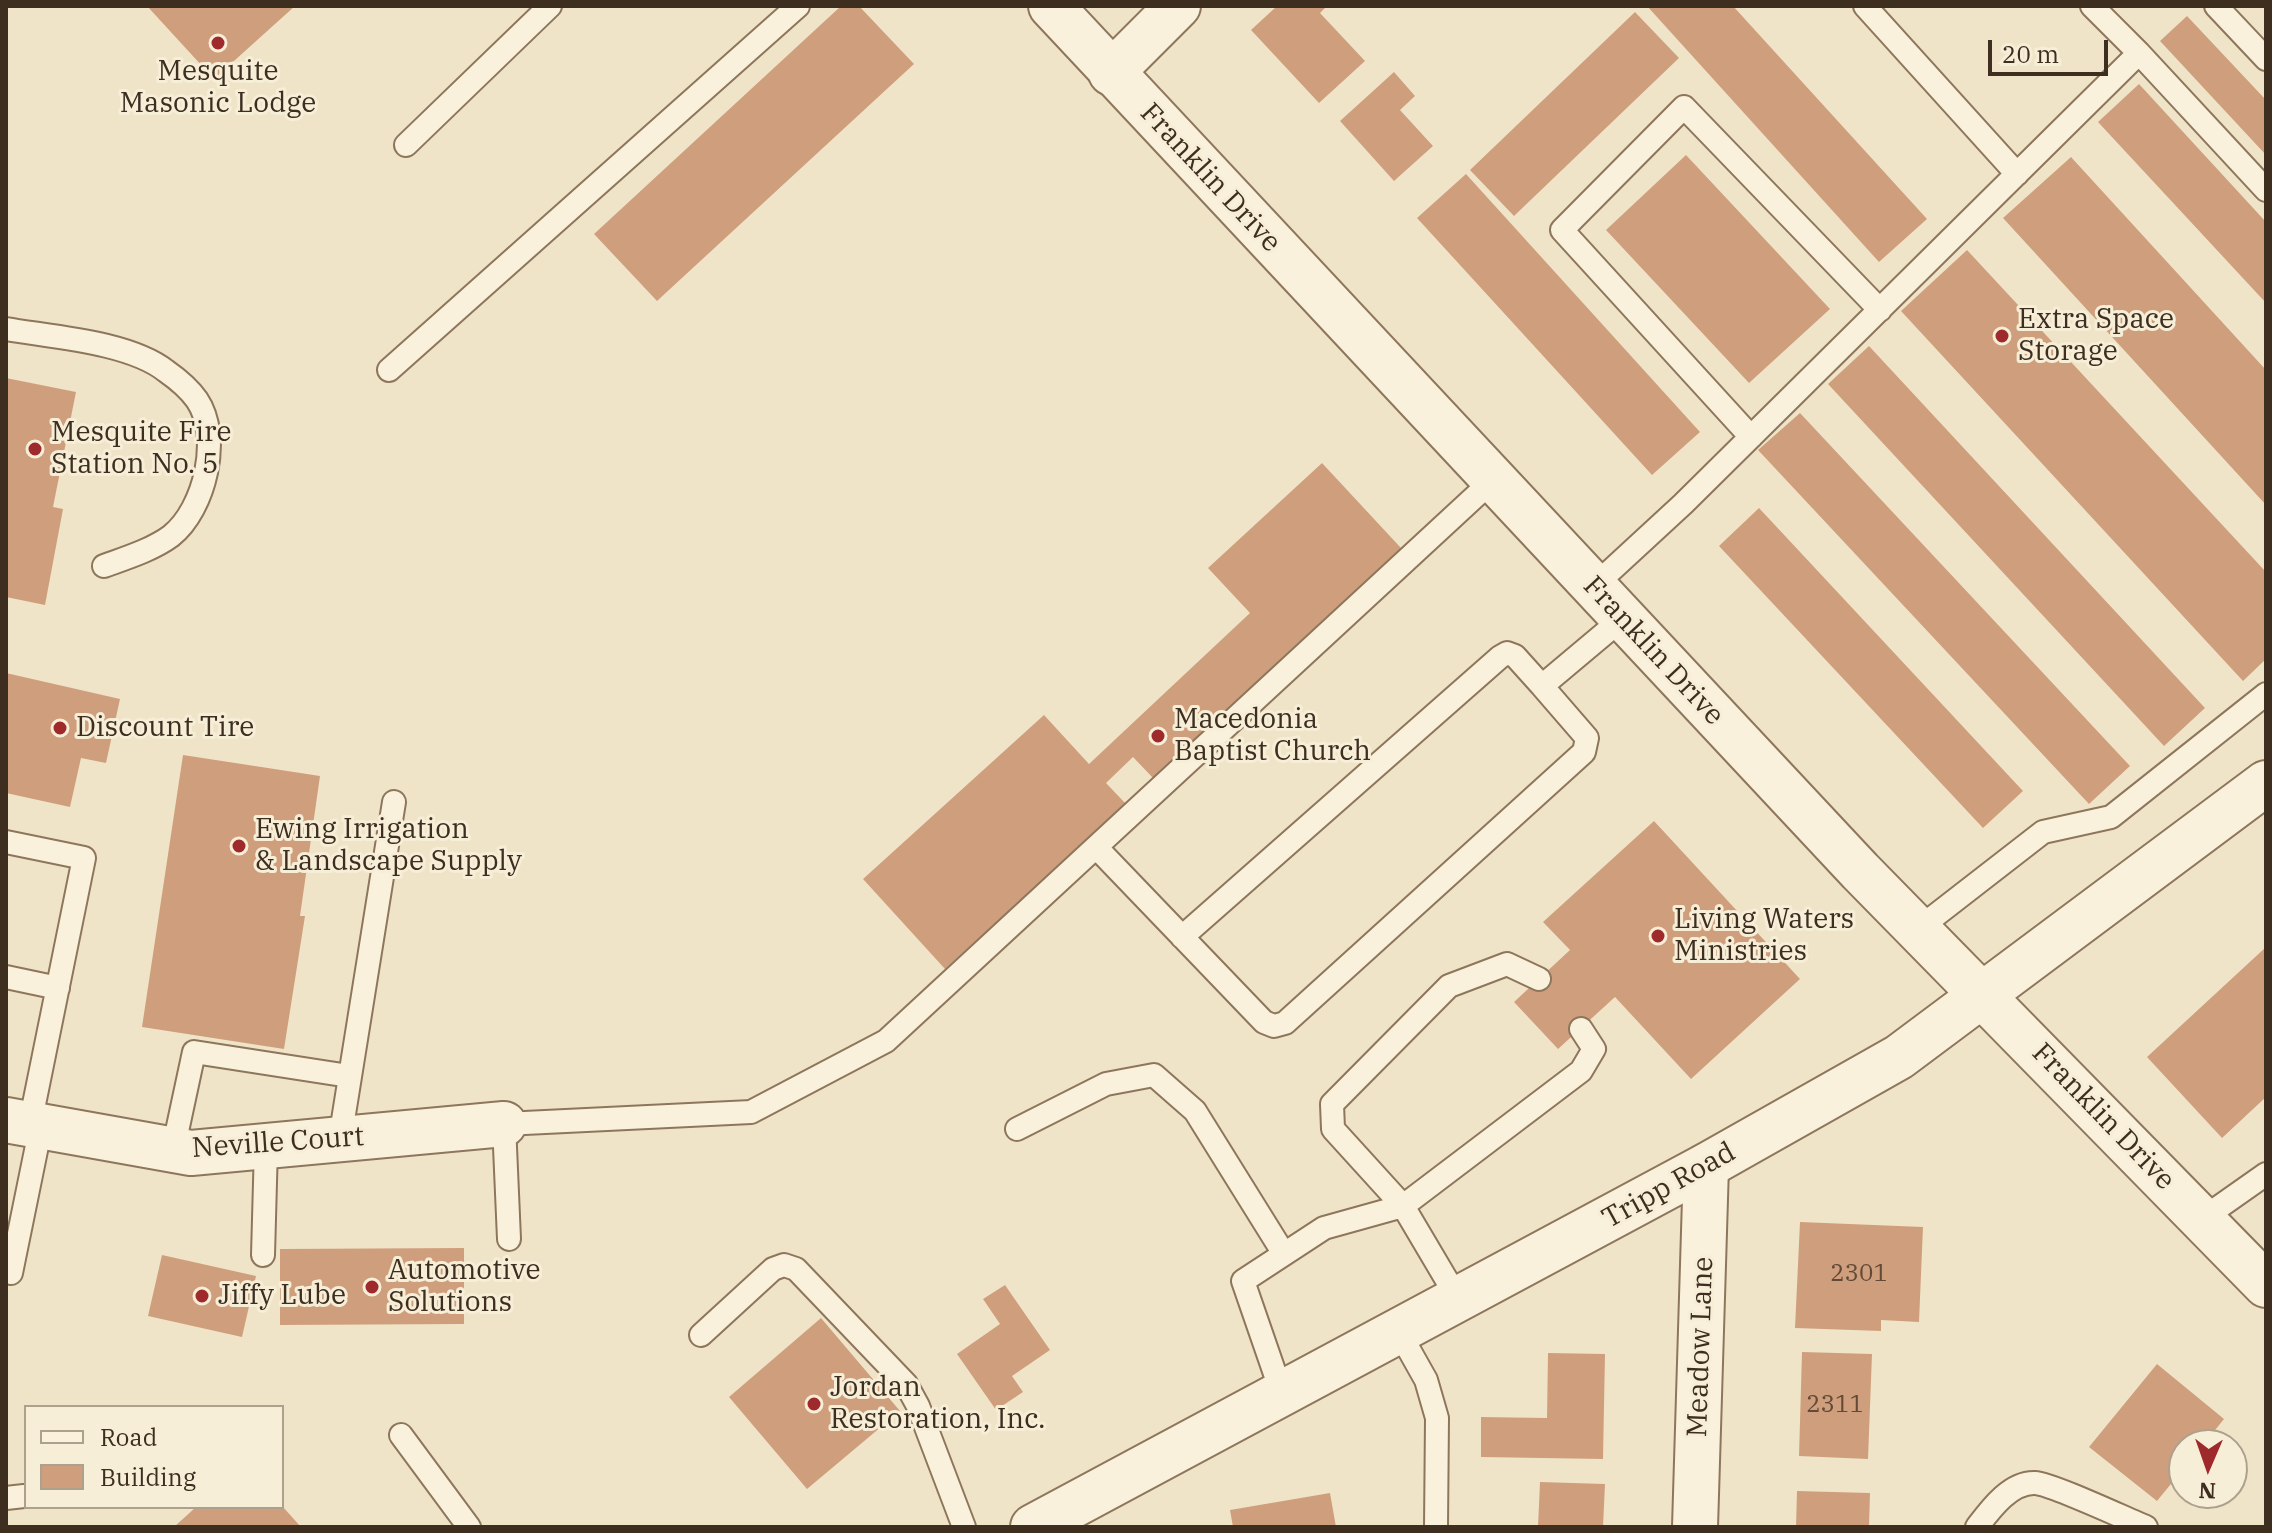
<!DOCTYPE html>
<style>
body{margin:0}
#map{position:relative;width:2272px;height:1533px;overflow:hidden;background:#f0e4c8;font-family:"IBM Plex Serif",serif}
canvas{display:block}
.frame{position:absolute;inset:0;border:8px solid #3d2e20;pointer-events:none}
.legend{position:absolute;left:24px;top:1405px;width:260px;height:104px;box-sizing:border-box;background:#f7eed8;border:2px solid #ada18e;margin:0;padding:10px 14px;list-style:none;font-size:24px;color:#3d2e20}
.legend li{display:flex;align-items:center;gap:16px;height:40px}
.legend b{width:40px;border:2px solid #ada18e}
.north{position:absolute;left:2168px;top:1429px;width:80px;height:80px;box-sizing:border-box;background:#f7eed8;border:2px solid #ada18e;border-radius:50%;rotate:182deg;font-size:22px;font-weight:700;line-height:32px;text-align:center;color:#3d2e20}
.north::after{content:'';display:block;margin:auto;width:28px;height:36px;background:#9e2a2b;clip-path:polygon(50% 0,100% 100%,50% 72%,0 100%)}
.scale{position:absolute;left:1988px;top:40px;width:120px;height:36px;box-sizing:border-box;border:4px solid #3d2e20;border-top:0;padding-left:10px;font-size:24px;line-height:28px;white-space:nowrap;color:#3d2e20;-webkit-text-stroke:6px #f7eed8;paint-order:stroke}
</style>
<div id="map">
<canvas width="2272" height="1533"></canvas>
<div class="frame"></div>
<ul class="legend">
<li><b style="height:10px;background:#faf1dc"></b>Road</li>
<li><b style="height:22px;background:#cf9f7d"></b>Building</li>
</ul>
<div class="north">N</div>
<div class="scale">20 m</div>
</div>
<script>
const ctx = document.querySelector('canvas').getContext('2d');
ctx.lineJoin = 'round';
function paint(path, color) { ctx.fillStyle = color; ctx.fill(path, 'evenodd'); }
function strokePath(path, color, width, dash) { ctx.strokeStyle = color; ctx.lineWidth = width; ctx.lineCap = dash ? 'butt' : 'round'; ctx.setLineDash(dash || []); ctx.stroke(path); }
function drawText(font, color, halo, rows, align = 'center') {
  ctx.font = font + ' "IBM Plex Serif",serif'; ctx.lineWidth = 6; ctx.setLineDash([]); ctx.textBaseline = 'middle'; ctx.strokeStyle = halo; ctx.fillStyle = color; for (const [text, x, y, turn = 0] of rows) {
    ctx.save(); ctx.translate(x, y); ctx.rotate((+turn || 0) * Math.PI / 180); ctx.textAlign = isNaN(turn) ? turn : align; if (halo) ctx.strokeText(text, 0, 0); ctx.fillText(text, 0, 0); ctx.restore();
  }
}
paint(new Path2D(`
 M147,6H295L214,79Z
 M841,6H859L914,64L657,301L594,234Z
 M1277,6H1327L1320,13L1365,61L1319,103L1251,30Z
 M1647,6H1733L1927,219L1879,262Z
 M1635,12L1679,58L1514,216L1470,170Z
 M2187,16L2266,100V155L2160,41Z
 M1394,72L1415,96L1400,110L1433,146L1394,181L1340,121Z
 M2139,84L2266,222V303L2098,122Z
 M1686,155L1830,309L1749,383L1606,230Z
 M2071,157L2266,370V505L2003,218Z
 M1466,174L1700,432L1652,475L1417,218Z
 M1967,250L2266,572V659L2243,681L1901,311Z
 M1869,346L2205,708L2164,746L1828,384Z
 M6,378L76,392L53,507L63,509L45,605L6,597Z
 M1800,413L2130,766L2089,804L1758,450Z
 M1322,463L1401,548L1153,778L1133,757L1106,783L1126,804L945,969L863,879L1044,715L1089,764L1250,613L1208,568Z
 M1759,508L2023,791L1983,828L1719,546Z
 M6,673L120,699L106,763L81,758L70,807L6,793Z
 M183,755L320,776L300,916H305L284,1049L142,1027Z
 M1654,821L1800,979L1691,1079L1615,997L1558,1049L1514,1002L1570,950L1543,922Z
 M2266,947V1097L2222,1138L2147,1057Z
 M1800,1222L1923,1227L1919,1322L1881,1320V1331L1795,1328Z
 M464,1248V1324L280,1325V1249Z
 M162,1255L256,1276L242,1337L148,1316Z
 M1005,1285L1050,1350L1012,1376L1023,1392L996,1410L957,1354L1000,1324L983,1299Z
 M821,1318L900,1411L807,1489L729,1397Z
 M1802,1352L1872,1354L1868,1459L1799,1456Z
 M1548,1353L1605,1354L1603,1459L1481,1457V1417L1547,1418Z
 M2157,1364L2224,1419L2203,1445H2184V1468L2157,1501L2089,1447Z
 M1540,1482L1605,1484L1603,1527H1538Z
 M1797,1491L1870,1493L1869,1527H1796Z
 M1330,1493L1336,1527H1233L1230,1510Z
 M196,1507H283L301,1527H174Z`), '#cf9f7d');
const service = new Path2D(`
 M1865,6L2017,174
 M2092,6L2139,53
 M2216,6L2266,59
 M406,145L550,6
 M6,329C52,337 129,342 166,371C176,378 190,390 197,400C222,437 205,509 171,536C152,550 126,558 104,566
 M389,370L798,6
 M1751,437L1562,230L1684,107L1880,310
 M1593,587L1683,504L2139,53L2266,190
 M6,842L84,858L30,1124
 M1096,847L1264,1022L1274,1026L1285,1023L1584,752L1587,738L1542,686L1623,618
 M1918,929L2043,832L2111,817L2266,694
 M1182,937L1500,657L1507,653L1515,656L1542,686
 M6,977L58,988
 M1017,1129L1106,1084L1154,1075L1195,1111L1284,1254
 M340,1139L394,802
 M173,1150L194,1052L349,1076
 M2202,1219L2266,1174
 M509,1239L504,1124L751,1112L886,1041L1493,480
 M263,1255L266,1146
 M11,1273L41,1126
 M1458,1299L1403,1206L1581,1071L1594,1049L1581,1029
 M1399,1332L1426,1380L1437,1418L1436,1527
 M701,1335L773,1269L784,1265L796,1269L906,1384L918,1406L964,1527
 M1282,1394L1243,1281L1324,1228L1403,1206L1333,1129L1332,1104L1449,986L1507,964L1539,979
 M401,1435L469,1527
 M6,1498L24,1496
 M1977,1527C1990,1510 2010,1482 2035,1483C2052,1484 2126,1519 2146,1527`);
const minor = new Path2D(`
 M1111,73L1178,6
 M6,1120L191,1153L504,1124
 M1695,1527L1706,1166`);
const tertiary = new Path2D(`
 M1051,6L1860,871L2266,1285
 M1033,1527L1706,1166L1899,1057L2266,783`);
strokePath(service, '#8d765c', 26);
strokePath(minor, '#8d765c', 48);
strokePath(tertiary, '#8d765c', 48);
strokePath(service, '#faf1dc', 22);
strokePath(minor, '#faf1dc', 44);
strokePath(tertiary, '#faf1dc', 44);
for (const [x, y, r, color] of [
 [218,43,8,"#9e2a2b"],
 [2002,336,8,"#9e2a2b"],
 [35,449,8,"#9e2a2b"],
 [60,728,8,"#9e2a2b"],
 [1158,736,8,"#9e2a2b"],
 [239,846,8,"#9e2a2b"],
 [1658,936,8,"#9e2a2b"],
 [372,1287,8,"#9e2a2b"],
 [202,1296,8,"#9e2a2b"],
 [814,1404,8,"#9e2a2b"]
]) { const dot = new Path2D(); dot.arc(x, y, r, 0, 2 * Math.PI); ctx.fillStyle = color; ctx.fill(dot); strokePath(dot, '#f7eed8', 3); }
drawText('24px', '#624a37', null, [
 ["2301",1859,1274],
 ["2311",1835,1405]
]);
drawText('28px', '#3d2e20', '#f7eed8', [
 ["Mesquite",218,72,"center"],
 ["Masonic Lodge",218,104,"center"],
 ["Extra Space",2018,320],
 ["Storage",2018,352],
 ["Mesquite Fire",51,433],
 ["Station No. 5",51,465],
 ["Macedonia",1174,720],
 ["Baptist Church",1174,752],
 ["Discount Tire",76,728],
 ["Ewing Irrigation",255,830],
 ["& Landscape Supply",255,862],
 ["Living Waters",1674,920],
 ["Ministries",1674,952],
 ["Automotive",388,1271],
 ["Solutions",388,1303],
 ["Jiffy Lube",218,1296],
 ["Jordan",830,1388],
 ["Restoration, Inc.",830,1420]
], 'left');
drawText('28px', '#3d2e20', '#f7eed8', [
 ["Franklin Drive",1210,178,47],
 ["Franklin Drive",1653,651,47],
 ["Franklin Drive",2103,1117,46],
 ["Neville Court",278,1143,-4],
 ["Tripp Road",1669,1186,-29],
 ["Meadow Lane",1701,1347,-88]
]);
</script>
